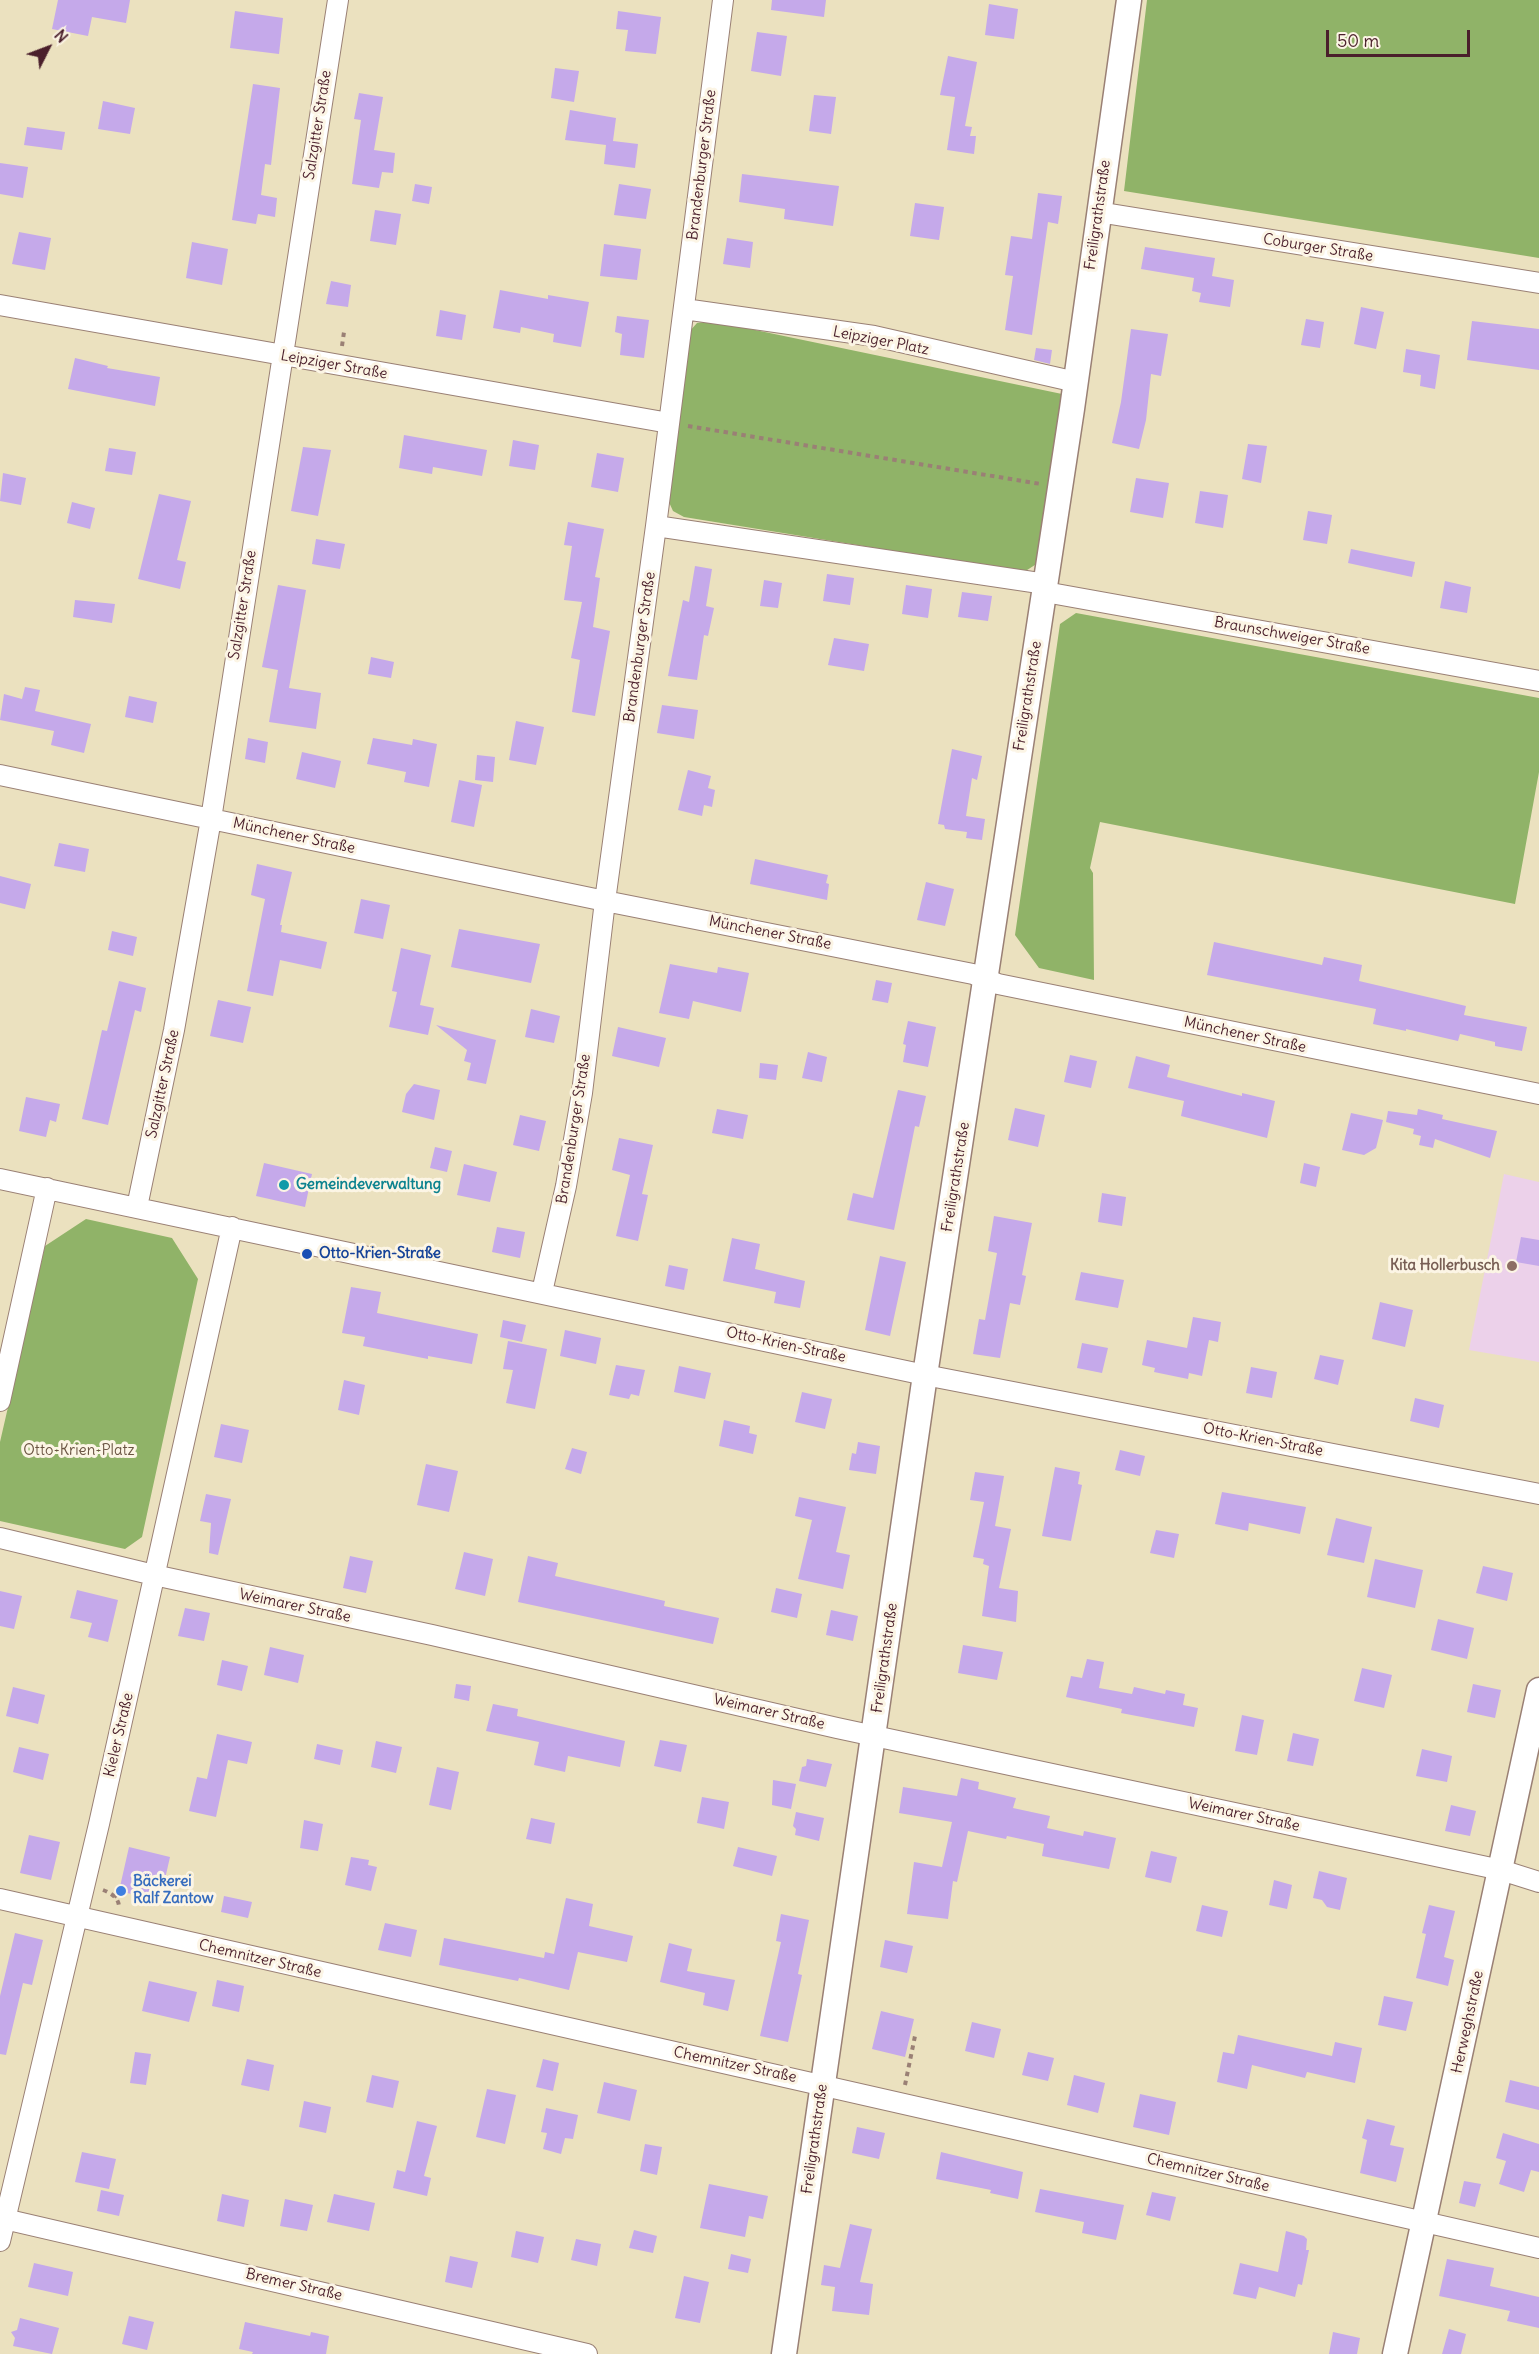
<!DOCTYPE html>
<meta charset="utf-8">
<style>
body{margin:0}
#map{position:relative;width:1539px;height:2354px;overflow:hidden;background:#ebe1bf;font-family:Delius,sans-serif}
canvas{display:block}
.north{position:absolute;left:18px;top:18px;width:60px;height:60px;-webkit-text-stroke:4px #fcf5e5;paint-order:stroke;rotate:48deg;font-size:16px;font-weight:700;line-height:24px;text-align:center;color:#4a1f2b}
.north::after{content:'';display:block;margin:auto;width:21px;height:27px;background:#4a1f2b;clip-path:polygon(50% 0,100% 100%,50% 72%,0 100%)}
.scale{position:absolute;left:1326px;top:30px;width:144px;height:27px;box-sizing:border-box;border:3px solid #4a1f2b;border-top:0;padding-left:8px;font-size:18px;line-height:21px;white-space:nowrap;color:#4a1f2b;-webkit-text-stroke:4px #fcf5e5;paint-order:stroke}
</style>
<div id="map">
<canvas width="1539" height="2354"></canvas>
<div class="north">N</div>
<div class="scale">50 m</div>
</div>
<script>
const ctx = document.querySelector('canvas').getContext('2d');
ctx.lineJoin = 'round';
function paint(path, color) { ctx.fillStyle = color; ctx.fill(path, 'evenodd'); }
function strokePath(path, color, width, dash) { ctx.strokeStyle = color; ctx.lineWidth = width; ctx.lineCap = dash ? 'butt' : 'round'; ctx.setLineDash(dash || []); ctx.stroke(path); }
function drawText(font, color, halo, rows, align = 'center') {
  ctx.font = font + ' Delius,sans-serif'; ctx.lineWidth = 6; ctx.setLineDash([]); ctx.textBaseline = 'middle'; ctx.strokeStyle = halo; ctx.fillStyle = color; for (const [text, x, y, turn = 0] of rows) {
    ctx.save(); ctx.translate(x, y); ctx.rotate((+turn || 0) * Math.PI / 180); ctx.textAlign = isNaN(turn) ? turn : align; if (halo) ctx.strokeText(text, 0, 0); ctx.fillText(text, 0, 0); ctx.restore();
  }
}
paint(new Path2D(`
 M1504,1174L1539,1182V1362L1469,1350Z`), '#ecd1ea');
paint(new Path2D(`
 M1147,0H1539V258L1124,191Z
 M712,321L1062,394L1038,563L1024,572L684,517L673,511L668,500L689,332L697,323Z
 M1076,613L1539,698V772L1515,904L1100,822L1090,868L1093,873L1094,980L1039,968L1015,935L1060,624Z
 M86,1219L172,1238L198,1279L142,1537L125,1549L0,1521V1442L45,1246Z`), '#90b368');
paint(new Path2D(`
 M58,0H130L126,23L92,17L88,36L52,29Z
 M772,0H826L824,17L771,10Z
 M989,4L1018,9L1014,39L985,35Z
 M235,11L283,18L279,54L230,48Z
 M618,11L661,17L656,54L625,51L628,30L616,29Z
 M757,32L787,36L781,76L751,71Z
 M948,56L977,62L965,126L972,127L970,136H976L974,154L947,150L955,97L940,95Z
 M555,68L579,71L574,102L551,98Z
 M253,84L280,88L271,165L265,164L261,195L277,198L275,217L258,214L256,224L232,220Z
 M359,93L383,97L374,150L395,153L393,173L382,172L379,188L352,184L361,120L354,119Z
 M814,95L836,97L831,134L809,131Z
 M103,101L135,108L130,134L98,129Z
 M570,110L616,118L613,141L638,144L635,168L604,164L606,145L565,140Z
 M27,127L65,132L62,150L24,145Z
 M0,163L28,167L23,198L0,194Z
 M742,174L839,186L833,226L784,219L785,209L739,202Z
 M415,184L432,187L429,204L412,201Z
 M619,184L651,189L646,219L614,215Z
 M1038,193L1062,196L1058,224L1048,222L1032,335L1005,330L1013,276L1005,275L1011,236L1032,239Z
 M915,203L944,207L939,240L910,236Z
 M375,210L401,214L396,245L370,241Z
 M19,232L51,238L45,270L12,264Z
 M727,238L753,242L750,268L723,264Z
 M192,242L228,249L222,285L186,278Z
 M604,244L641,249L637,280L600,276Z
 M1145,247L1215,258L1212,276L1234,280L1230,307L1199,302L1201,293L1192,291L1194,278L1141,269Z
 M331,281L351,285L348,307L326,304Z
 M500,290L548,299V295L589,302L581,347L553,342L554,334L521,327L520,333L493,328Z
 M1361,307L1384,312L1376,349L1354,344Z
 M440,310L466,315L462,340L436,336Z
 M617,316L649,320L644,358L620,355L622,334L615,332Z
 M1306,319L1324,322L1320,348L1301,345Z
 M1472,321L1539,329V370L1467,360Z
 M1131,329L1168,334L1161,376L1151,374L1146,420L1139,449L1112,443L1121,402Z
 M1036,348L1052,350L1050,364L1034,360Z
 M1406,349L1440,355L1435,389L1420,386L1421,375L1403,372Z
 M75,358L108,366L107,368L160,377L155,406L68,389Z
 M404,435L487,450L482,476L433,467L432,474L399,468Z
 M513,440L539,445L535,470L509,466Z
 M1248,444L1267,446L1261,483L1242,479Z
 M303,447L331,450L318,516L291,511Z
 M109,448L136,452L132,475L105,471Z
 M597,453L624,458L618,492L591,487Z
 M3,473L26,478L21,505L0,501Z
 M1136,478L1169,483L1163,518L1130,512Z
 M1200,491L1228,495L1223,528L1195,523Z
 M159,494L191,501L177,560L186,562L180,589L138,579Z
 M72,502L95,508L90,529L67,523Z
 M1308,511L1332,515L1327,544L1303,540Z
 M568,522L604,529L595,577L600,578L593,627L610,631L595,716L572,712L580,660L571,658L582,602L564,600L572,546L564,545Z
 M316,539L345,544L340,569L312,564Z
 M1351,549L1415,562L1412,577L1348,563Z
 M695,566L712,569L706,606L714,608L708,636L704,635L697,680L668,676L683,600L689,602Z
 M827,574L854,578L850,605L823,601Z
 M764,580L782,583L778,608L760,606Z
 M1445,581L1471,587L1467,613L1440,608Z
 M278,585L306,590L289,688L321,693L316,729L269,722L278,670L262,667Z
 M906,585L932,589L928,618L902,614Z
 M962,592L992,596L988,621L958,617Z
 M75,600L115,604L112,623L73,617Z
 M834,638L869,644L864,671L828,665Z
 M371,657L394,662L391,678L368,674Z
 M25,687L40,690L35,711L91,724L84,753L51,745L54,731L0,720L4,694L22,699Z
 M129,696L157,702L153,723L125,717Z
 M662,705L698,710L694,739L657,733Z
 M516,721L544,727L536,765L509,760Z
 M248,738L268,742L265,763L245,759Z
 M373,738L412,745L413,739L437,744L429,787L404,782L406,772L367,764Z
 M952,749L982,756L977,780L972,778L966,816L985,819L982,840L966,838L967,832L945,829L944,825L938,824Z
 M302,752L341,761L335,788L296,779Z
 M477,755L495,757L493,782L475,780Z
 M688,770L711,776L708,788L715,790L712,807L704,805L702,816L678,810Z
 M459,780L482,785L474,827L451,822Z
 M59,843L89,849L85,872L54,866Z
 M755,859L828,875L826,883L829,884L827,900L750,884Z
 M257,864L292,872L280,925H282L281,932L327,942L321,969L280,960L273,996L247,991L265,899L251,895Z
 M0,876L31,884L25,909L0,903Z
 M926,882L954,889L945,926L917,920Z
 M361,899L390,905L383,939L354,933Z
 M459,929L540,944L531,983L451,967Z
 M112,931L137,937L133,956L108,950Z
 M1214,942L1322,965L1324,957L1362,965L1359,981L1466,1006L1464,1015L1527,1027L1522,1051L1495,1046V1042L1460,1034L1458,1041L1406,1029V1031L1373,1024L1376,1009L1207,975Z
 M401,948L431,955L420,1005L434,1008L428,1035L389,1027L397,992L392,991Z
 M670,964L717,973L718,967L749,973L741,1012L693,1001L689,1019L659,1013Z
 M876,980L892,983L888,1003L872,1000Z
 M119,981L146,988L141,1012L135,1010L108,1125L82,1119L102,1030L107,1031Z
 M218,1000L251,1007L243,1043L210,1036Z
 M531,1009L560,1016L554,1043L525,1037Z
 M908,1021L936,1027L928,1067L903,1062L906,1045L903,1044Z
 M436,1025L496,1040L486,1084L467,1080L471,1063L464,1061L467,1050Z
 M618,1027L666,1038L659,1067L612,1056Z
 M808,1052L827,1057L822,1082L802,1078Z
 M1070,1055L1097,1061L1091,1088L1064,1082Z
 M1136,1056L1170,1065L1167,1077L1242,1096V1093L1275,1101L1267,1138L1181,1116L1184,1101L1128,1088Z
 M760,1063L778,1065L776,1080L759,1078Z
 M414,1084L440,1090L434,1120L402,1112L406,1094Z
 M898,1090L926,1096L919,1127L915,1126L894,1230L847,1220L853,1193L873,1198Z
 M26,1097L60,1104L56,1122L50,1120L46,1137L19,1131Z
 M1015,1108L1045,1115L1038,1147L1008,1140Z
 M717,1109L748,1115L743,1139L712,1133Z
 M1418,1109L1443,1115L1442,1119L1497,1131L1490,1158L1435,1139L1433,1148L1419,1145L1421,1136L1413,1134L1414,1129L1386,1122L1388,1111L1417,1115Z
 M1351,1113L1383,1120L1376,1148L1364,1155L1342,1150Z
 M520,1115L546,1121L539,1151L513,1145Z
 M619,1138L653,1145L642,1194L648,1195L638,1241L616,1236L630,1175L612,1170Z
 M435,1147L452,1151L447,1172L430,1168Z
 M264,1163L312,1174L305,1207L256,1196Z
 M1304,1163L1320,1167L1316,1187L1300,1183Z
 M464,1164L497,1172L490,1202L457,1195Z
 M1102,1193L1126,1197L1122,1226L1098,1222Z
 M994,1216L1032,1223L1022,1275L1026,1276L1020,1305L1010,1303L1000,1358L973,1354L979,1319L985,1320L997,1253L988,1251Z
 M497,1227L525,1232L520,1258L492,1252Z
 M1521,1237L1539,1240V1266L1516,1262Z
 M732,1238L760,1244L755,1269L805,1281L800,1308L774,1303L776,1292L723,1281Z
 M880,1256L906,1262L890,1336L865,1330Z
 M669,1265L688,1269L684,1290L665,1286Z
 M1081,1272L1124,1280L1118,1308L1075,1300Z
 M351,1287L381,1292L377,1313L478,1334L472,1364L428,1356V1359L363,1346L365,1337L342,1333Z
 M1380,1302L1413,1310L1405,1347L1372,1339Z
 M1193,1317L1221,1322L1218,1342L1209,1340L1202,1376L1189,1373L1188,1379L1154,1372L1155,1368L1142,1365L1147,1340L1187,1348Z
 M503,1320L526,1325L522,1342L500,1337Z
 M565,1330L601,1338L596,1364L560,1356Z
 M508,1341L547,1349L535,1409L506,1403L513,1370L503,1369Z
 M1082,1343L1108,1348L1102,1373L1077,1368Z
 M1320,1355L1344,1360L1338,1385L1314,1379Z
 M616,1365L645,1370L639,1396L631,1394L629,1399L609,1395Z
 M679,1366L711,1373L705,1399L674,1392Z
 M1251,1367L1277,1372L1272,1398L1246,1393Z
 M344,1380L365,1385L359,1415L338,1410Z
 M802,1392L832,1399L825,1429L795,1422Z
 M1415,1398L1444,1405L1439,1428L1410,1421Z
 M724,1420L750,1426L749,1433L757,1435L753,1454L719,1446Z
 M221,1424L249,1430L242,1463L214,1457Z
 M858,1442L880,1446L876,1474L849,1470L852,1453L856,1454Z
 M572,1448L587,1452L581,1474L565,1469Z
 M1120,1450L1145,1456L1140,1476L1115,1470Z
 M426,1464L458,1471L449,1512L417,1505Z
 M1055,1467L1080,1472L1078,1484L1082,1485L1071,1541L1042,1536Z
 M975,1472L1004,1476L995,1526L1011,1529L999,1588L1018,1591L1016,1622L982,1616L989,1566L983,1564L984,1559L973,1557L984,1502L970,1500Z
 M1222,1492L1306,1507L1300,1534L1249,1523L1248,1531L1215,1524Z
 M206,1494L231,1499L218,1555L209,1553L211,1523L200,1521Z
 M799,1497L846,1507L836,1552L850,1555L843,1589L798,1579L812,1520L795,1516Z
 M1336,1518L1372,1527L1364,1563L1327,1555Z
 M1156,1530L1179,1534L1174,1558L1150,1553Z
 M464,1552L493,1559L485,1596L455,1589Z
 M350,1556L373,1561L366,1593L343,1588Z
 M528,1556L558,1563L555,1576L665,1601L664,1606L719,1618L713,1644L518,1602Z
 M1375,1559L1423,1570L1415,1608L1367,1597Z
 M1483,1566L1513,1573L1507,1601L1476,1593Z
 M776,1588L802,1594L797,1618L771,1612Z
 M77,1590L118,1600L108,1642L88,1637L92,1623L70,1618Z
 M0,1591L22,1596L14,1629L0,1626Z
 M185,1608L210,1613L204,1641L178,1636Z
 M831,1610L858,1616L853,1641L826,1635Z
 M1438,1619L1474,1628L1467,1659L1431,1650Z
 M963,1645L1003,1652L997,1680L958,1673Z
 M270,1647L304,1655L298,1683L264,1675Z
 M1087,1659L1104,1662L1099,1688L1132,1694L1134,1687L1165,1694L1166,1690L1185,1694L1183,1705L1198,1708L1194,1727L1121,1713L1122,1709L1066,1697L1071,1676L1082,1678Z
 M222,1660L248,1666L242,1691L217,1685Z
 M1362,1668L1392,1675L1384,1708L1354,1701Z
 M456,1684L471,1686L469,1701L454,1698Z
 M1473,1684L1501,1690L1495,1718L1467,1712Z
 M13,1687L45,1695L38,1724L6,1716Z
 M493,1704L518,1709L517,1716L625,1741L620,1767L568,1756L565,1772L534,1765L539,1742L486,1731Z
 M1242,1715L1264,1720L1257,1755L1235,1751Z
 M1293,1733L1319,1739L1313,1766L1287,1761Z
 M217,1734L252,1742L247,1764L228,1760L216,1817L189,1811L197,1777L207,1779Z
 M660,1740L687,1745L681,1772L654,1766Z
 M376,1741L402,1747L396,1773L371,1767Z
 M317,1744L343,1750L340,1765L314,1759Z
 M19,1747L49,1754L43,1780L13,1772Z
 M1422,1749L1452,1756L1447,1782L1416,1776Z
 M807,1759L832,1764L826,1787L799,1781L802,1767L806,1766Z
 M437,1767L459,1772L451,1810L429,1805Z
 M961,1778L979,1782L978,1789L1016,1798L1013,1808L1050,1816L1047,1828L1083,1836L1084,1831L1116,1838L1109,1869L1042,1856L1044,1844L1007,1836L1006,1839L968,1831L957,1882L953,1881L948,1919L907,1914L914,1862L942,1867L952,1822L899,1813L903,1787L957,1796Z
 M773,1780L796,1784L791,1809L772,1805Z
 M702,1797L729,1802L724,1829L697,1823Z
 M1451,1805L1476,1811L1470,1836L1445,1831Z
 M796,1812L824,1818L819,1841L795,1835L796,1829L793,1826Z
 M531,1818L555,1823L551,1844L526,1839Z
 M304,1820L323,1824L318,1851L300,1848Z
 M29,1835L60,1842L51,1880L20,1873Z
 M129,1847L170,1857L160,1901L119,1891Z
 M738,1847L777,1856L772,1876L733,1866Z
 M1151,1851L1177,1857L1171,1883L1145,1877Z
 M351,1857L369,1860L368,1865L377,1867L371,1891L345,1885Z
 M1319,1871L1347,1878L1340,1910L1327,1907L1322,1900L1313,1898Z
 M1274,1880L1292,1885L1287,1909L1269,1905Z
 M224,1896L252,1902L248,1918L221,1912Z
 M566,1898L593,1904L589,1926L633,1936L627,1962L578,1952L569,1990L519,1978L518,1981L439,1965L444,1938L544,1958L545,1952L554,1954Z
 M1202,1905L1228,1911L1222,1937L1196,1931Z
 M1429,1905L1455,1911L1444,1957L1454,1960L1448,1986L1416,1978L1426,1934L1422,1933Z
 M781,1914L809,1920L798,1974L802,1975L788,2042L760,2036L781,1942L776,1941Z
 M385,1923L417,1930L411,1957L378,1950Z
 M15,1933L43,1940L32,1985L23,1983L6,2055L0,2054V1996Z
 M885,1940L913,1946L907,1973L880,1967Z
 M669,1943L692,1949L687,1971L735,1980L728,2011L703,2005L705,1993L660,1982Z
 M217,1980L244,1986L239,2012L212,2006Z
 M149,1981L197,1992L189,2022L142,2011Z
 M1384,1996L1413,2002L1406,2031L1378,2025Z
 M881,2011L914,2019L905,2057L872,2049Z
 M972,2022L1001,2029L994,2058L965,2051Z
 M1238,2035L1332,2056L1335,2042L1362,2048L1355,2083L1307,2072L1305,2078L1252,2065L1247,2089L1217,2082L1223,2052L1234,2054Z
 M135,2052L151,2054L146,2085L130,2083Z
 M1028,2052L1054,2058L1048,2081L1022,2075Z
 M247,2059L274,2065L269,2091L241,2085Z
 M543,2059L559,2063L553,2091L536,2087Z
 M372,2075L399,2081L393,2108L366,2102Z
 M1074,2075L1105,2083L1098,2113L1067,2105Z
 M1510,2080L1539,2087V2110L1505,2102Z
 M604,2082L637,2090L630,2121L597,2113Z
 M487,2089L516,2095L505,2144L476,2137Z
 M1140,2094L1176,2102L1169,2135L1133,2127Z
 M304,2101L331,2107L326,2133L299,2127Z
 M546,2108L578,2115L573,2139L565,2138L561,2154L543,2149L547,2133L541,2132Z
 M1367,2119L1395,2126L1390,2145L1404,2148L1396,2182L1360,2173L1367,2140L1362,2138Z
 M417,2121L437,2126L424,2176L431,2178L427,2196L393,2188L397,2170L405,2172Z
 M857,2127L885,2133L879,2159L852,2153Z
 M1503,2133L1539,2144V2172L1531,2170L1524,2192L1499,2184L1506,2161L1496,2158Z
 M645,2144L662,2147L657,2175L640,2171Z
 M82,2152L116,2159L109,2189L75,2182Z
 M941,2152L1023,2172L1018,2199L990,2193L991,2190L936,2179Z
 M1464,2181L1481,2184L1475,2207L1459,2203Z
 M709,2184L768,2196L763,2219L749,2216L745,2237L700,2228Z
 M1040,2189L1124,2205L1116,2240L1082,2233L1084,2222L1035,2212Z
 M101,2190L124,2195L119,2216L97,2211Z
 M1152,2192L1176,2197L1170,2221L1146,2215Z
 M222,2194L249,2200L244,2227L217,2221Z
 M334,2194L375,2203L369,2231L327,2222Z
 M285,2199L313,2205L307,2231L280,2226Z
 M850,2224L872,2229L860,2282L873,2284L869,2315L832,2311L835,2287L821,2285L824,2265L840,2268Z
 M634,2230L657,2236L653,2253L629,2248Z
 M516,2231L544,2237L538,2263L511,2257Z
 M1286,2231L1304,2236L1307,2239L1306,2250H1309L1302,2285L1298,2284L1295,2297L1259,2287L1256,2299L1233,2294L1240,2263L1278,2272Z
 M576,2239L601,2244L597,2266L571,2260Z
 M731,2254L751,2259L748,2273L728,2269Z
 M450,2256L478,2262L472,2288L445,2282Z
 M1447,2259L1494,2268L1490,2286L1539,2297V2328L1507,2321L1510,2311L1439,2296Z
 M34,2263L73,2272L68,2296L28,2287Z
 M684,2276L709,2282L700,2323L675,2318Z
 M129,2316L154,2322L147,2350L122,2344Z
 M20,2318L59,2328L52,2354L13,2346L15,2338L11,2332L17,2330Z
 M245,2322L310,2336L311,2332L329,2336L326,2354H252L253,2352L239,2349Z
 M1449,2329L1466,2334L1461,2354H1442Z
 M1333,2332L1360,2338L1357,2354H1329Z`), '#c5a9ea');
const minor = new Path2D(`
 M1098,212L1539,283
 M0,305L669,423
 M684,309L874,336L1076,382
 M656,526L1046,584
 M1045,592L1539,681
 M0,775L605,901L973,974L998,984L1539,1094
 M0,1179L925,1375L1539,1494
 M137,1207L174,1030L211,819L338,0
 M542,1292L566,1186L582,1093L605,901L656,526L723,0
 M0,1401L47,1188
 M0,1538L154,1575L432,1635L837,1728L1501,1870L1539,1882
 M0,1899C512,2018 1027,2129 1539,2248
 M0,2218L587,2354
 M0,2241L99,1824L232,1227`);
const tertiary = new Path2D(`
 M784,2354L925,1375L1072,409L1129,0
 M1395,2354L1539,1690`);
strokePath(minor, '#9a8075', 22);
strokePath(tertiary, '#9a8075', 27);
strokePath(new Path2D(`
 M342,346L344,332
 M688,426L1041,484
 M103,1890C111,1893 119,1898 119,1907
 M114,1897L120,1892
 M905,2085L915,2036`), '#9a8075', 4, [4.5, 4.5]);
strokePath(minor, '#fff', 20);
strokePath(tertiary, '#fff', 24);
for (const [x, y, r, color] of [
 [284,1185,6,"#0f9aa8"],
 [307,1254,6,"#1a4fb4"],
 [1512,1266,6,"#8d6e63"],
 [121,1891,6,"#3f7fe0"]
]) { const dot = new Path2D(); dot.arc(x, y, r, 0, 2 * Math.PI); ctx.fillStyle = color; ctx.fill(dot); strokePath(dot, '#fcf5e5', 2); }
drawText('15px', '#4a1f2b', '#fcf5e5', [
 ["Salzgitter Straße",318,125,-81],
 ["Brandenburger Straße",702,165,-83],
 ["Freiligrathstraße",1098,215,-82],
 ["Coburger Straße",1318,248,9],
 ["Leipziger Platz",881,341,11],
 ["Leipziger Straße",334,365,10],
 ["Salzgitter Straße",243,605,-81],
 ["Braunschweiger Straße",1292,636,10],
 ["Brandenburger Straße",640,647,-82],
 ["Freiligrathstraße",1028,696,-81],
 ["Münchener Straße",294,836,12],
 ["Münchener Straße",770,933,11],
 ["Münchener Straße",1245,1035,12],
 ["Salzgitter Straße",163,1084,-78],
 ["Brandenburger Straße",574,1129,-81],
 ["Freiligrathstraße",956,1177,-81],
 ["Otto-Krien-Straße",786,1345,12],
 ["Otto-Krien-Straße",1263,1440,11],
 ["Weimarer Straße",295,1606,12],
 ["Freiligrathstraße",885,1658,-82],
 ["Weimarer Straße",769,1712,13],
 ["Kieler Straße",119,1735,-77],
 ["Weimarer Straße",1244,1815,12],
 ["Chemnitzer Straße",260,1959,13],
 ["Herweghstraße",1468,2022,-78],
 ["Chemnitzer Straße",735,2065,12],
 ["Freiligrathstraße",815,2139,-82],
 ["Chemnitzer Straße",1208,2173,13],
 ["Bremer Straße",294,2285,13]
]);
drawText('bold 15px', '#0d838f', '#fcf5e5', [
 ["Gemeindeverwaltung",296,1185]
], 'left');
drawText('bold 15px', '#164399', '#fcf5e5', [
 ["Otto-Krien-Straße",319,1254]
], 'left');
drawText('bold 15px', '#785e54', '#fcf5e5', [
 ["Kita Hollerbusch",1500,1266]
], 'right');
drawText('15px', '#6a5442', '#fcf5e5', [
 ["Otto-Krien-Platz",79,1451]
]);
drawText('bold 15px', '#366cbe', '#fcf5e5', [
 ["Bäckerei",133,1882],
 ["Ralf Zantow",133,1899]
], 'left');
</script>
